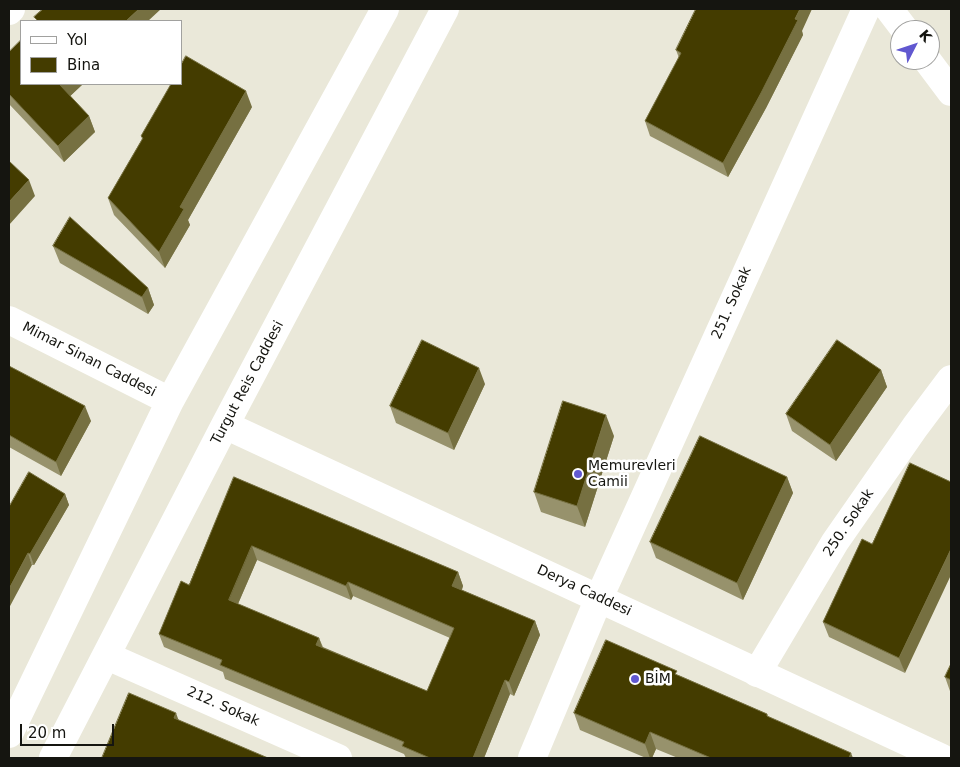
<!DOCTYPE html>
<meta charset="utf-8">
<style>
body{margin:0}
#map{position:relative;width:960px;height:767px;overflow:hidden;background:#eae8d9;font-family:"DejaVu Sans",sans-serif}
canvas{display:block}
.frame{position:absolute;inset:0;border:10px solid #151510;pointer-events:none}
.legend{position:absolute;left:20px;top:20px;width:162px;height:65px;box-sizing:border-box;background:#fff;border:1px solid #a1a19f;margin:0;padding:6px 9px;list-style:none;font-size:15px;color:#151510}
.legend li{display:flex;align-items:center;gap:10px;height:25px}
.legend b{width:25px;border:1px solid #a1a19f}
.north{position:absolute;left:890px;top:20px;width:50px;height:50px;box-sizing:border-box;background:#fff;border:1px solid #a1a19f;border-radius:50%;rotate:49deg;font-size:14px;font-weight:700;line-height:20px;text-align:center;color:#151510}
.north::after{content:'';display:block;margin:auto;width:18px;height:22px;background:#6158d0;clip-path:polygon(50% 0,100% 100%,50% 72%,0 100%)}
.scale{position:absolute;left:20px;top:724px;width:94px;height:22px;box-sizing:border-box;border:2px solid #151510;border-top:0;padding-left:6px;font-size:15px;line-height:18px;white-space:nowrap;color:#151510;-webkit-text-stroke:4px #fff;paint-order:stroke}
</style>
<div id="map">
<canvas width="960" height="767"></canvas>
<div class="frame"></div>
<ul class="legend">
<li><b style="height:6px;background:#fff"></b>Yol</li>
<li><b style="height:14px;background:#443c00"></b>Bina</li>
</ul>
<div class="north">K</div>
<div class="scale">20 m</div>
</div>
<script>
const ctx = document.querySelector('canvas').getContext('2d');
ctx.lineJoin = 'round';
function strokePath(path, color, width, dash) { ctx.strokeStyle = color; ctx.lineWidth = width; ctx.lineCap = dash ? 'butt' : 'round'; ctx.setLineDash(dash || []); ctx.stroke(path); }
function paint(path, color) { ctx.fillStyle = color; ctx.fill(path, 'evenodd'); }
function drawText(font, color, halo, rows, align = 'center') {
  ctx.font = font + ' "DejaVu Sans",sans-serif'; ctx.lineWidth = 5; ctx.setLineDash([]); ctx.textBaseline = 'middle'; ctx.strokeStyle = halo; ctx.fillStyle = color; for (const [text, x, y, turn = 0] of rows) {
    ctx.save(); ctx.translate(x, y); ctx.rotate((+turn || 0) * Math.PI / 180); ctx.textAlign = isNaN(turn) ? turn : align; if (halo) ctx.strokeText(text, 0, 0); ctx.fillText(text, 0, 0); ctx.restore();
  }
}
strokePath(new Path2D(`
 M889,9L905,30
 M9,11L11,9
 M927,60L951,92
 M107,656L338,758
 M757,673L835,542L915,427L951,379
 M532,758L599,598L866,9`), '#fff', 28);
strokePath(new Path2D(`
 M9,320L170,401
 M225,425L942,758
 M9,734L170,401L385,9
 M53,758L225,425L445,9`), '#fff', 28);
paint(new Path2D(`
 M802,31L803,35L766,108L728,177L650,136L645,121L679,58L676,50Z
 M9,52L21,84H83L70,96L89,116L95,132L64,162L9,104Z
 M252,107L188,220L190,225L165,268L114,215L108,198L142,139L141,136Z
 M53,246L148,288L154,305L148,314L60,263Z
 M9,366L91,421L61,476L9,447Z
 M881,370L887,387L836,461L792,431L786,414Z
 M485,384L454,450L396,423L390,406Z
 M614,436L585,527L541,512L534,492Z
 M234,477L458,572L463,586L462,590L535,621L540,635L514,696L510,694L484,758H406L404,754L225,679L223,672L164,647L159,634L189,585ZM257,560L351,600L353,596L450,638L427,691L323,647L319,638L238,604Z
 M787,477L793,493L743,600L656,558L650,542Z
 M65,494L69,505L34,565H32L9,507Z
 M862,539L905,673L829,637L823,622Z
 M951,664V694L945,677Z
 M678,675L767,714L768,717L853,758H678L656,749L652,758H646L580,730L574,713Z`), '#97926c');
paint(new Path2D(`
 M139,9H161L148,21H126Z
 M800,9H812L802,31L803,35L766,108L728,177L723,163Z
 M61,84H83L65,101L60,85Z
 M246,91L252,107L188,220L190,225L165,268L159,252L180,207Z
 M89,116L95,132L64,162L58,146Z
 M29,180L35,196L9,225V202Z
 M148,288L154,305L148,314L142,297Z
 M479,368L485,384L454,450L448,433Z
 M881,370L887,387L836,461L830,445Z
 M85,406L91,421L61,476L56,462Z
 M606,415L614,436L585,527L577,506Z
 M787,477L793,493L743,600L737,583Z
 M65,494L69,505L34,565L30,554Z
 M252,546L257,560L234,613L229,600Z
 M951,549V575L905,673L899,658Z
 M28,553L32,565L9,608V589Z
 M458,572L463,586L458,600L452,586Z
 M348,582L353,596L351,600L346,586Z
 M535,621L540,635L514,696L509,682Z
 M319,638L324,652L316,645Z
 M505,680L510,694L484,758H473Z
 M176,713L180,724L174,718Z
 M650,732L656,749L652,758H650L645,744Z
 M851,753L853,758H849Z`), '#767041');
const building = new Path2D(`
 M43,9H139L126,21H38L34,17Z
 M696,9H800L795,19L798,20L761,93L723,163L645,121L681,53L676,50Z
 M21,40V84H61L60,85L89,116L58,146L9,94V52Z
 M186,56L246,91L180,207L184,209L159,252L108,198L143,138L141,136L171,84H181V65Z
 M9,161L29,180L9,202Z
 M70,217L148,288L142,297L53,246Z
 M422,340L479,368L448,433L390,406Z
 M837,340L881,370L830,445L786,414Z
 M9,366L85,406L56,462L9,435Z
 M563,401L606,415L577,506L534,492Z
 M700,436L787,477L737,583L650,542Z
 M910,463L951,482V549L899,658L823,622L862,539L872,544Z
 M29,472L65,494L30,554L28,553L9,589V507Z
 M234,477L458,572L452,586L535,621L509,682L505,680L473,758H430L402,746L404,742L220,665L222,660L159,634L181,581L189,585ZM252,546L346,586L348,582L454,628L427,691L316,645L319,638L229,600Z
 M606,640L677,671L675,674L767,714V716L851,753L849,758H711L650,732L645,744L574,713Z
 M951,664V680L945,677Z
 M129,693L176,713L174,718L268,758H102Z`);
paint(building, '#443c00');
strokePath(building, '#767041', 1);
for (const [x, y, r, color] of [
 [578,474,5,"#6158d0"],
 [635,679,5,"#6158d0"]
]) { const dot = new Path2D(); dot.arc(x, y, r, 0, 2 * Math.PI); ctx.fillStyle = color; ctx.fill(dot); strokePath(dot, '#fff', 2); }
drawText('14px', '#151510', '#fff', [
 ["251. Sokak",732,303,-66],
 ["Mimar Sinan Caddesi",89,360,27],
 ["Turgut Reis Caddesi",248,383,-62],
 ["250. Sokak",849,523,-56],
 ["Derya Caddesi",584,591,25],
 ["212. Sokak",223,707,24]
]);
drawText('14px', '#151510', '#fff', [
 ["Memurevleri",588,466],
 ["Camii",588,482],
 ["BİM",645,679]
], 'left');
</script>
